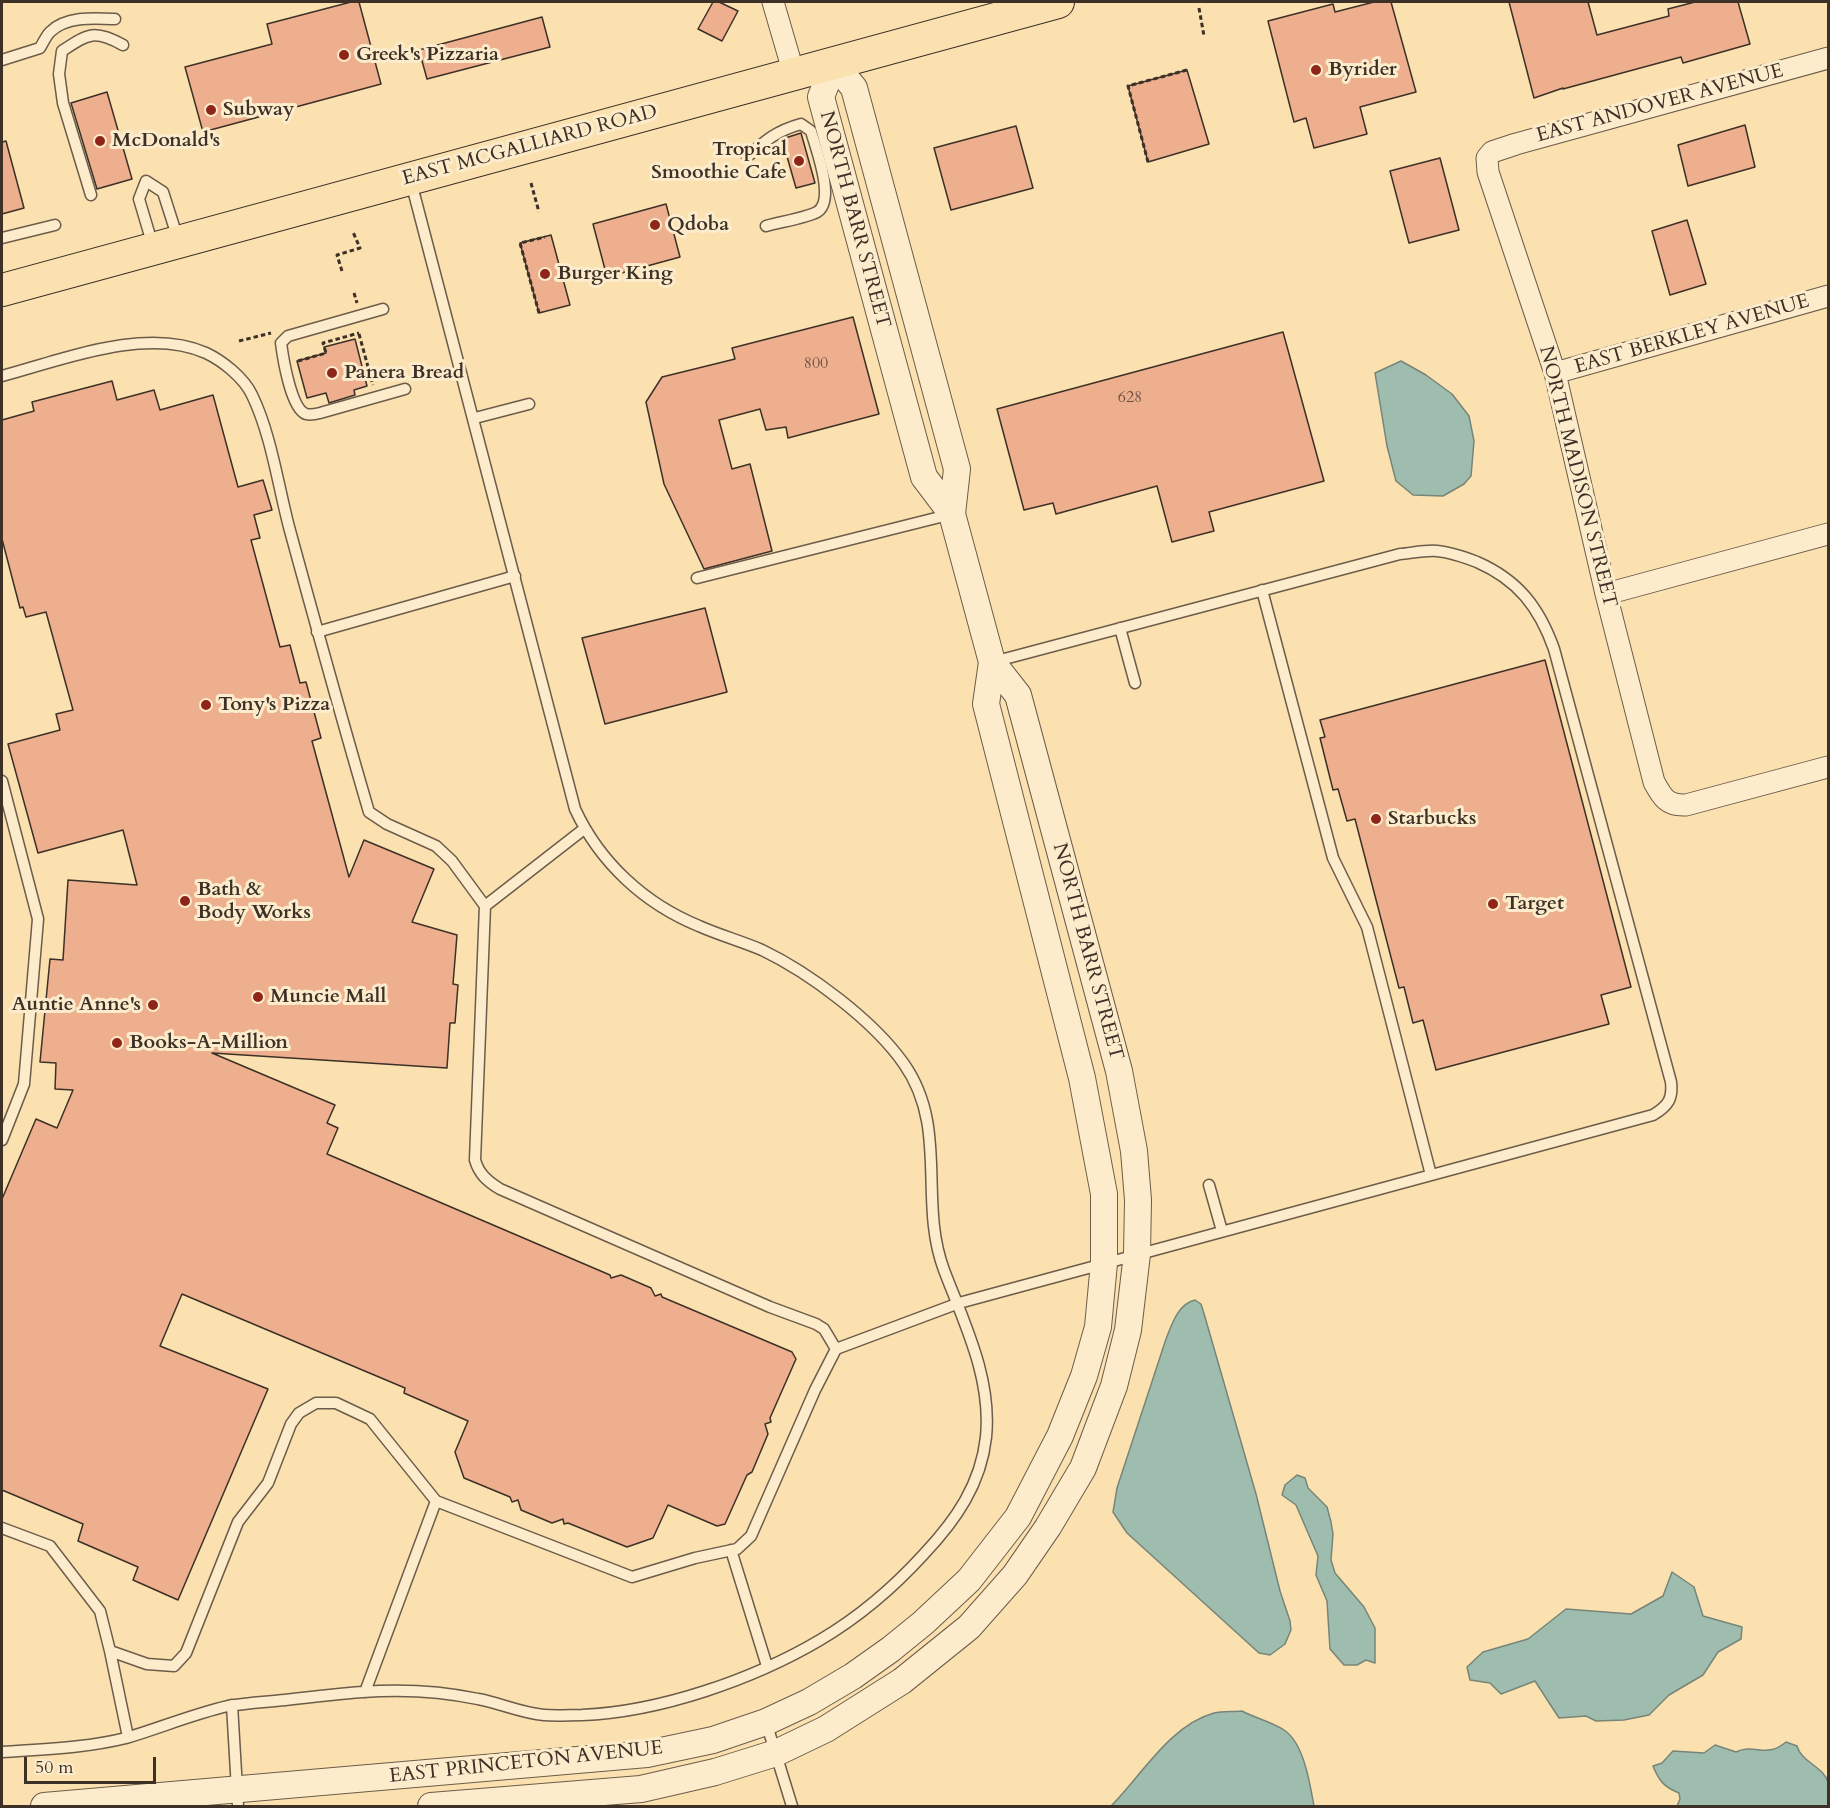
<!DOCTYPE html>
<style>
body{margin:0}
#map{position:relative;width:1830px;height:1808px;overflow:hidden;background:#fbe1b0;font-family:Cardo,serif}
canvas{display:block}
.frame{position:absolute;inset:0;border:3px solid #3c3027;pointer-events:none}
.scale{position:absolute;left:24px;top:1757px;width:132px;height:27px;box-sizing:border-box;border:3px solid #3c3027;border-top:0;padding-left:8px;font-size:18px;line-height:21px;white-space:nowrap;color:#3c3027;-webkit-text-stroke:4px #fceccc;paint-order:stroke}
</style>
<div id="map">
<canvas width="1830" height="1808"></canvas>
<div class="frame"></div>
<div class="scale">50 m</div>
</div>
<script>
const ctx = document.querySelector('canvas').getContext('2d');
ctx.lineJoin = 'round';
function paint(path, color) { ctx.fillStyle = color; ctx.fill(path, 'evenodd'); }
function strokePath(path, color, width, dash) { ctx.strokeStyle = color; ctx.lineWidth = width; ctx.lineCap = dash ? 'butt' : 'round'; ctx.setLineDash(dash || []); ctx.stroke(path); }
function drawText(font, color, halo, rows, align = 'center') {
  ctx.font = font + ' Cardo,serif'; ctx.lineWidth = 6; ctx.setLineDash([]); ctx.textBaseline = 'middle'; ctx.strokeStyle = halo; ctx.fillStyle = color; for (const [text, x, y, turn = 0] of rows) {
    ctx.save(); ctx.translate(x, y); ctx.rotate((+turn || 0) * Math.PI / 180); ctx.textAlign = isNaN(turn) ? turn : align; if (halo) ctx.strokeText(text, 0, 0); ctx.fillText(text, 0, 0); ctx.restore();
  }
}
const water = new Path2D(`
 M1401,361L1426,375L1452,394L1469,416L1474,441L1471,476L1464,484L1443,496L1413,495L1396,481L1387,446L1375,373Z
 M1195,1300L1201,1304L1205,1317L1256,1494L1280,1591L1290,1621L1291,1630L1285,1644L1270,1655L1259,1653L1127,1533L1113,1512L1117,1488L1166,1339C1172,1324 1178,1304 1195,1300Z
 M1297,1475L1305,1478L1308,1488L1327,1507L1331,1522L1333,1534L1331,1560L1335,1573L1364,1607L1375,1628V1663L1366,1660L1357,1665H1344L1330,1649L1327,1601L1316,1575L1318,1556L1296,1505L1282,1495L1285,1485Z
 M1672,1572L1694,1587L1703,1616L1742,1627L1741,1639L1718,1652L1703,1675L1669,1695L1649,1715L1624,1720L1596,1721L1586,1716L1559,1718L1535,1681L1501,1694L1490,1683L1470,1680L1467,1667L1483,1652L1528,1639L1566,1609L1631,1614L1663,1596Z
 M1242,1711C1255,1718 1272,1722 1284,1730C1304,1743 1310,1784 1314,1806H1111C1141,1776 1170,1725 1214,1713C1222,1711 1233,1712 1242,1711Z
 M1786,1742L1797,1746C1801,1762 1823,1766 1828,1782C1830,1788 1829,1800 1828,1806H1677L1680,1799L1679,1793C1664,1787 1659,1781 1653,1766L1662,1763L1673,1751L1704,1753L1715,1745L1736,1752C1755,1743 1766,1759 1786,1742Z`);
paint(water, '#9fbdae');
strokePath(water, '#778578', 1.5);
const building = new Path2D(`
 M351,2H359L381,84L203,132L185,67L272,44L267,24Z
 M713,2H719L738,11L722,41L698,29Z
 M1374,2H1391L1416,92L1360,107L1367,134L1314,148L1306,118L1294,122L1268,21L1333,4L1335,12Z
 M1509,2H1588L1597,35L1669,16L1668,9L1695,2H1738L1750,44L1683,63L1681,57L1563,89V88L1534,98Z
 M542,17L550,47L427,79L419,50Z
 M1187,70L1209,144L1148,162L1128,86Z
 M107,92L132,179L97,189L71,103Z
 M1745,125L1755,167L1688,186L1678,145Z
 M1016,126L1033,188L951,210L934,148Z
 M801,133L815,183L796,188L782,139Z
 M6,141L24,208L2,214V142Z
 M1440,158L1459,230L1409,243L1390,171Z
 M666,204L680,257L607,277L593,224Z
 M1687,220L1706,284L1670,295L1652,231Z
 M551,235L570,305L539,313L520,243Z
 M853,317L879,414L788,438L786,427L766,430L760,409L719,420L732,469L750,464L772,551L704,569L664,484L646,402L662,377L735,359L732,348Z
 M1283,332L1324,481L1209,512L1214,531L1172,542L1157,486L1056,514L1053,503L1024,510L997,409Z
 M355,339L367,386L354,390L355,395L329,403L326,393L307,398L297,361L326,353L324,347Z
 M112,381L117,400L154,390L160,410L213,395L238,487L263,480L272,510L254,515L260,538L251,540L280,647L290,645L300,683L306,682L321,738L312,741L349,877L364,840L434,869L412,922L457,935L453,984L458,985L455,1023H450L447,1068L212,1053L335,1105L327,1123L338,1128L327,1154L610,1275L611,1278L621,1275L651,1288L655,1296L661,1294L662,1297L792,1352L796,1359L770,1418L771,1422L765,1424L768,1434L752,1472L747,1475L725,1524L717,1526L668,1505L653,1538L627,1547L568,1523L564,1524L563,1519L552,1523L521,1510L518,1500L512,1502L510,1497L464,1478L455,1452L468,1421L404,1393L405,1388L182,1294L160,1346L268,1389L178,1600L133,1580L138,1567L78,1541L83,1524L2,1490V1199L36,1119L57,1128L73,1090L55,1089L56,1063L40,1062L50,959L63,960L68,880L137,885L123,830L38,853L8,744L60,730L56,714L73,710L46,612L26,617L23,607L20,608L2,539V420L34,411L32,402Z
 M705,608L727,692L605,724L582,638Z
 M1545,660L1631,987L1601,995L1609,1024L1436,1070L1423,1020L1413,1023L1404,987L1399,988L1355,819L1347,821L1338,789L1333,790L1320,738L1325,737L1320,720Z`);
paint(building, '#edaf8e');
strokePath(building, '#3c3027', 1.5);
const service = new Path2D(`
 M2,60L40,48C43,43 46,36 50,32C66,16 94,18 115,19
 M747,157C766,140 776,131 801,124L811,131C816,149 836,201 817,212C806,218 780,222 766,226
 M91,195L63,103L59,74L62,51C88,34 94,29 123,45
 M2,238L55,225
 M153,246L139,199L146,181L163,192L178,239
 M383,309L288,336L281,343C283,358 291,409 306,414C310,415 316,414 320,413L405,389
 M2,376C62,360 146,326 206,353C223,361 244,378 252,395C271,434 278,485 289,527C315,622 341,717 369,812L387,824L436,846L452,861L485,906L475,1160C479,1174 487,1181 500,1189L770,1307L816,1324L824,1329L836,1349
 M475,418L529,404
 M697,578L952,514
 M1262,590L1333,858L1367,927L1431,1175
 M1120,628L1135,683
 M317,632L515,576
 M2,781L38,919L24,1084L2,1140
 M485,906L584,829
 M1209,1185L1222,1231
 M2,1528L50,1546L100,1611L110,1651L147,1664L174,1666L186,1653L238,1522L268,1483L291,1424L299,1413L316,1403H336L370,1419L436,1501L632,1577L695,1558L737,1549L751,1536L815,1390L836,1349L959,1303L1653,1115C1668,1106 1673,1099 1671,1082L1554,649C1539,607 1518,580 1477,562C1464,557 1450,552 1437,551C1425,550 1412,553 1400,554L993,662
 M731,1550L767,1666
 M110,1651L128,1737
 M365,1692L436,1501
 M232,1705L238,1806
 M766,1722L792,1806
 M2,1752C43,1749 86,1748 126,1738C160,1728 193,1714 228,1706C247,1703 266,1702 285,1700C311,1697 337,1694 362,1692C401,1689 440,1691 478,1699C500,1703 521,1713 544,1715C556,1716 570,1715 582,1715C660,1712 754,1679 820,1640C859,1617 894,1587 924,1554C956,1520 981,1484 986,1437C992,1378 964,1323 944,1270C918,1201 949,1128 904,1064C874,1021 810,973 762,950C741,941 719,935 699,926C645,904 600,863 575,809L411,182`);
const minor = new Path2D(`
 M773,2L794,74
 M1828,58L1516,144L1492,152L1487,158L1488,172L1555,373L1606,594L1654,782C1662,797 1667,806 1686,805L1828,767
 M1555,373L1828,296
 M1606,594L1828,534`);
const tertiary = new Path2D(`
 M834,63L821,97L924,477L952,514
 M44,1806L647,1754L713,1740L766,1722L809,1702L853,1676L891,1649L923,1623L969,1580L1018,1517L1060,1436L1084,1376L1098,1327L1104,1263V1194L1082,1078L986,704L992,662L952,514L957,469L854,88L834,63
 M431,1806L641,1789L715,1772L776,1753L826,1729L902,1681L969,1627L1015,1575L1048,1527L1083,1468L1114,1386L1128,1330L1137,1254L1138,1200L1134,1151L1119,1071L1018,695L992,662`);
const primary = new Path2D(`
 M2,290L1058,2`);
strokePath(service, '#6c5c49', 13);
strokePath(minor, '#6c5c49', 23);
strokePath(tertiary, '#6c5c49', 28);
strokePath(primary, '#3c3027', 34);
strokePath(new Path2D(`
 M1199,8L1204,36
 M1148,162L1128,86L1187,70
 M531,183L539,212
 M342,271L337,255L360,248L353,232
 M354,293L357,303
 M539,313L520,243L545,237
 M359,334L373,385
 M239,341L271,333
 M298,361L326,353L323,343L359,333`), '#3c3027', 3, [4.5, 3]);
strokePath(service, '#fceccc', 10);
strokePath(minor, '#fceccc', 21);
strokePath(tertiary, '#fceccc', 26);
strokePath(primary, '#fbe1b0', 32);
for (const [x, y, r, color] of [
 [344,55,6,"#8f2418"],
 [1316,70,6,"#8f2418"],
 [211,110,6,"#8f2418"],
 [100,141,6,"#8f2418"],
 [799,161,6,"#8f2418"],
 [655,225,6,"#8f2418"],
 [545,274,6,"#8f2418"],
 [332,373,6,"#8f2418"],
 [206,705,6,"#8f2418"],
 [1376,819,6,"#8f2418"],
 [185,901,6,"#8f2418"],
 [1493,904,6,"#8f2418"],
 [258,997,6,"#8f2418"],
 [153,1005,6,"#8f2418"],
 [117,1043,6,"#8f2418"]
]) { const dot = new Path2D(); dot.arc(x, y, r, 0, 2 * Math.PI); ctx.fillStyle = color; ctx.fill(dot); strokePath(dot, '#fceccc', 2); }
drawText('16px', '#685041', null, [
 ["800",816,364],
 ["628",1130,398]
]);
drawText('bold 20px', '#3c3027', '#fceccc', [
 ["Greek's Pizzaria",356,55],
 ["Byrider",1328,70],
 ["Subway",223,110],
 ["McDonald's",112,141],
 ["Tropical",787,150,"right"],
 ["Smoothie Cafe",787,173,"right"],
 ["Qdoba",667,225],
 ["Burger King",557,274],
 ["Panera Bread",344,373],
 ["Tony's Pizza",218,705],
 ["Starbucks",1388,819],
 ["Bath &",197,890],
 ["Body Works",197,913],
 ["Target",1505,904],
 ["Muncie Mall",270,997],
 ["Auntie Anne's",141,1005,"right"],
 ["Books-A-Million",129,1043]
], 'left');
drawText('20px', '#3c3027', '#fceccc', [
 ["EAST ANDOVER AVENUE",1660,104,-15],
 ["EAST MCGALLIARD ROAD",530,146,-15],
 ["NORTH BARR STREET",854,220,75],
 ["EAST BERKLEY AVENUE",1692,335,-16],
 ["NORTH MADISON STREET",1577,477,76],
 ["NORTH BARR STREET",1087,952,75],
 ["EAST PRINCETON AVENUE",526,1763,-6]
]);
</script>
